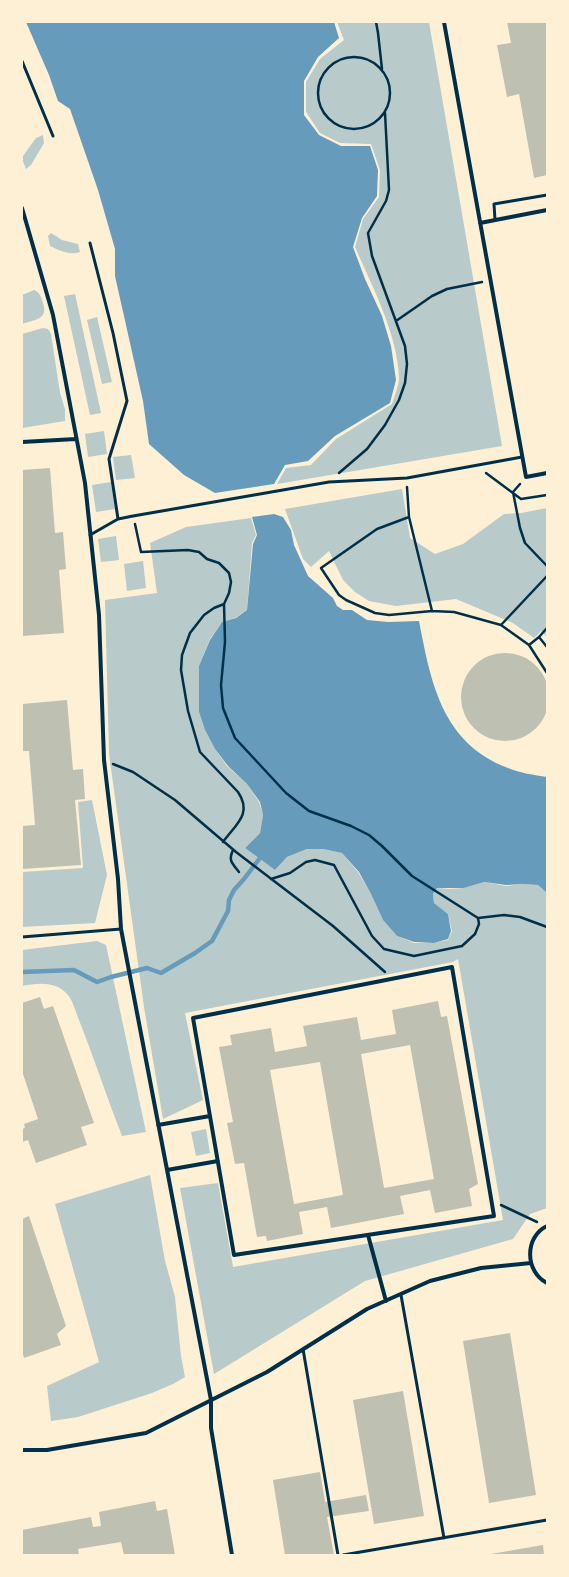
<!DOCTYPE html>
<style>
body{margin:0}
#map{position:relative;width:569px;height:1577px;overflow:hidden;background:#fdf0d5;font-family:Arial,sans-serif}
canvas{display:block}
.frame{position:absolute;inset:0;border:23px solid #fdf0d5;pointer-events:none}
</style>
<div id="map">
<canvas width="569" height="1577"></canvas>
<div class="frame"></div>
</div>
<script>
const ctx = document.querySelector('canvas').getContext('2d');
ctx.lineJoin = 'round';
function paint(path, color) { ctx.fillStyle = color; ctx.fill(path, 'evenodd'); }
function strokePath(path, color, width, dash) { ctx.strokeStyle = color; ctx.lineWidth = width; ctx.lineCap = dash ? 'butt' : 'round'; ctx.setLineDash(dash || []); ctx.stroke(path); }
paint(new Path2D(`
 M337,22H429L502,446L277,484L286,468L311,465L336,439L392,404C394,396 399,386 399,378C398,335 372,286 355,247L363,219L379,197L380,170L371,144L340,143L320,133L306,112V82L320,59L344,40Z
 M43,135L44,143L31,165L26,169L22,159L23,156L36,138Z
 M51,233L62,240L78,244L80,252C70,256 59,250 50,246L48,236Z
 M34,290C40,293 40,295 42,300C49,319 38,319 22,324V295Z
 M75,294L101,413L90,415L64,296Z
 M97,317L112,382L102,384L87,320Z
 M43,328L48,329L51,334L60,393L65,409V421L22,428V334Z
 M104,431L107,454L88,457L85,434Z
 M131,455L135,478L116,480L113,457Z
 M111,482L115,509L96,512L92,485Z
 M402,489L410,538L435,554L463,544L504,514L521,513L547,508V637L541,631L534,638L513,623L456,599L396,606L369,601L355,592L343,580L329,551L311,567L303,559L285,509Z
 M251,518L256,535L252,543L247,610L235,618L222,622L210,639L199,666V712L205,730L215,749L227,766L247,784L259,802L263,815L260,833L245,848L275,870L287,857L307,849H323L342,853L358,872L371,894L383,920L397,936L414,943H434L448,940L452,931L448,914L434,903L433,894L437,888L449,889L464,888L484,882L506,886L523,884L538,885L547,893V1208L530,1214L513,1239L365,1281L214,1374L180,1188L218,1183L233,1267L503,1220L458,959L453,962L185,1013L203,1100L163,1119L144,1007L109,754L105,600L157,593L150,543L186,527Z
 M116,536L119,560L101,562L98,539Z
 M143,561L146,588L127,591L124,564Z
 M92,800L107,875L95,923L22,927V872L83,868L78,802Z
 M97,941L106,945L146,1132L122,1136C107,1098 94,1058 79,1020C76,1013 73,1001 68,995C56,981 38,983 22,986V950Z
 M206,1129L210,1153L196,1156L191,1132Z
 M150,1175L165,1261L175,1297L181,1356L185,1377L173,1384L152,1393L78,1417L51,1421L47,1386L99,1362L55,1204Z`), '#b9caca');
paint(new Path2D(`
 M26,22H334L339,38L318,57L304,81V115L319,135L341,146H370L378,170L377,196L362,218L353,247L365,279L382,316L391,346L396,380L390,403L335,436L308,461L285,465L274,484L215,493L184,475L149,444L143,401L115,276V249L98,190L70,109L58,101L49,75Z
 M274,514L283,517L291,530L294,545L308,576L333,598L337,606L343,610H352L367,620L388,622L419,621C431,683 442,743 508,768C520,773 534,775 547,777V893L538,885L523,884L506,885L484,882L464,888H437L433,894L434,903L448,914L451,931L448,939L434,943L414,942L397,936L383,920L371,894L359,872L342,853L323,849H307L287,857L275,870L245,848L260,833L263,815L260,802L247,784L228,766L215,749L205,730L199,712V666L210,640L222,622L236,618L247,610L253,544L257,535L252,517Z`), '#669bbc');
strokePath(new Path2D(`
 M22,972L74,970L97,982L111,977L147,968L161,973L195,953L212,941L228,911L229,900L234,890L244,879L263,854`), '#669bbc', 4.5);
paint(new Path2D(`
 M507,22H547V175L534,178L519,94L507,97L497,45L511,43Z
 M50,468L55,533L63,532L66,569L59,570L64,633L22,636V470Z
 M461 697a44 44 0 1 1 88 0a44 44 0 1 1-88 0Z
 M67,700L73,770L83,769L85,799L75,800L81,865L22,869V826L35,825L29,751H22V704Z
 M40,997L44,1009L53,1006L94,1123L81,1127L87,1145L36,1163L28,1140L22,1142V1129L25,1128L24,1124L38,1119L22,1071V1003Z
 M438,1001L441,1017L447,1016L478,1184L469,1189L472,1206L435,1213L430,1190L400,1196L404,1214L331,1228L327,1207L299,1212L303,1234L267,1241L266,1236L257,1237L244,1163L235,1164L227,1123L233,1122L219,1047L232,1045L230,1035L271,1028L275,1052L307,1046L303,1026L357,1017L361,1040L396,1034L392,1010ZM410,1045L434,1179L384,1188L361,1054ZM320,1062L343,1195L294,1204L270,1070Z
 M29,1216L66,1326L57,1334L61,1345L24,1358L22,1351V1219Z
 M510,1333L536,1495L489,1503L463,1341Z
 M403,1391L424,1516L374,1524L353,1400Z
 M320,1472L326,1507L325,1502L366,1495L369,1511L327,1517L334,1555H285L273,1480Z
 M155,1501L157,1511L167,1509L175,1555H124L121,1542L78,1549L79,1555H22V1530L91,1517L93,1527L101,1526L99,1512Z
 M543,1545L544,1555H491V1554Z`), '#bec0b2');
strokePath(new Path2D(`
 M376,22L378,33L382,69
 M318 93a36 36 0 1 1 72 0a36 36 0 1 1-72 0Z
 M396,321L432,296L447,289L482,282
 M339,473L367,449L385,425L399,400L405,383L407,364L405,346L372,256L368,233L386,201L389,190L385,113
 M486,473L521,499L547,495
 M520,484L513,492L520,528L525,543L547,566
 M407,487L409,517L432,611
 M409,517L377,529L321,568L339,595L346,600L375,613L389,615L432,611L454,612L501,625L529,645L547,673
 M135,524L141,552L188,550L199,552L207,559L219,563L229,573L231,582L229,593L224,604L225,642L221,685L223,708L235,738L286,793L309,811L351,826L369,835L382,846L412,876L478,918L504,915L520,917L547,927
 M501,625L547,576
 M539,637L547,647
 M529,645L539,637L547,628
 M113,764L133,772L175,800L236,852L333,926L385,972
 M223,842C235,825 253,814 238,792L200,752L188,711L181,670L182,655L190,633L204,615L214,608L224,604
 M233,850C228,861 232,863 239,872
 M271,879L290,873L306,862L315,860L334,865L372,936L384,949L414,956L462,946L475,934L479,924L478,918
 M501,1205L537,1222`), '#003049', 2.5);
strokePath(new Path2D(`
 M22,61L53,136
 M495,220L494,204L547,195
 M90,243L113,333L127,401L109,459L118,519
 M90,535L118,519L133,516L329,482L407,478L522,457
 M22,937L121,929
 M401,1295L444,1538
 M303,1349L338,1555
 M343,1555L547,1520`), '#003049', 3);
strokePath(new Path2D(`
 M444,22L526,477L547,473
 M22,208L53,315L85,483L99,615L104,760L118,879L121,929L211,1400V1428L232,1555
 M480,223L547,210
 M22,442L76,439
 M452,967L494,1216L234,1255L193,1018Z
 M158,1125L210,1116
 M167,1170L218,1161
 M547,1226C524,1237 525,1272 547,1283
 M368,1235L386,1301
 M22,1450H47L146,1433L267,1372L367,1309L430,1281L481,1268L531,1263`), '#003049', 4);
</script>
